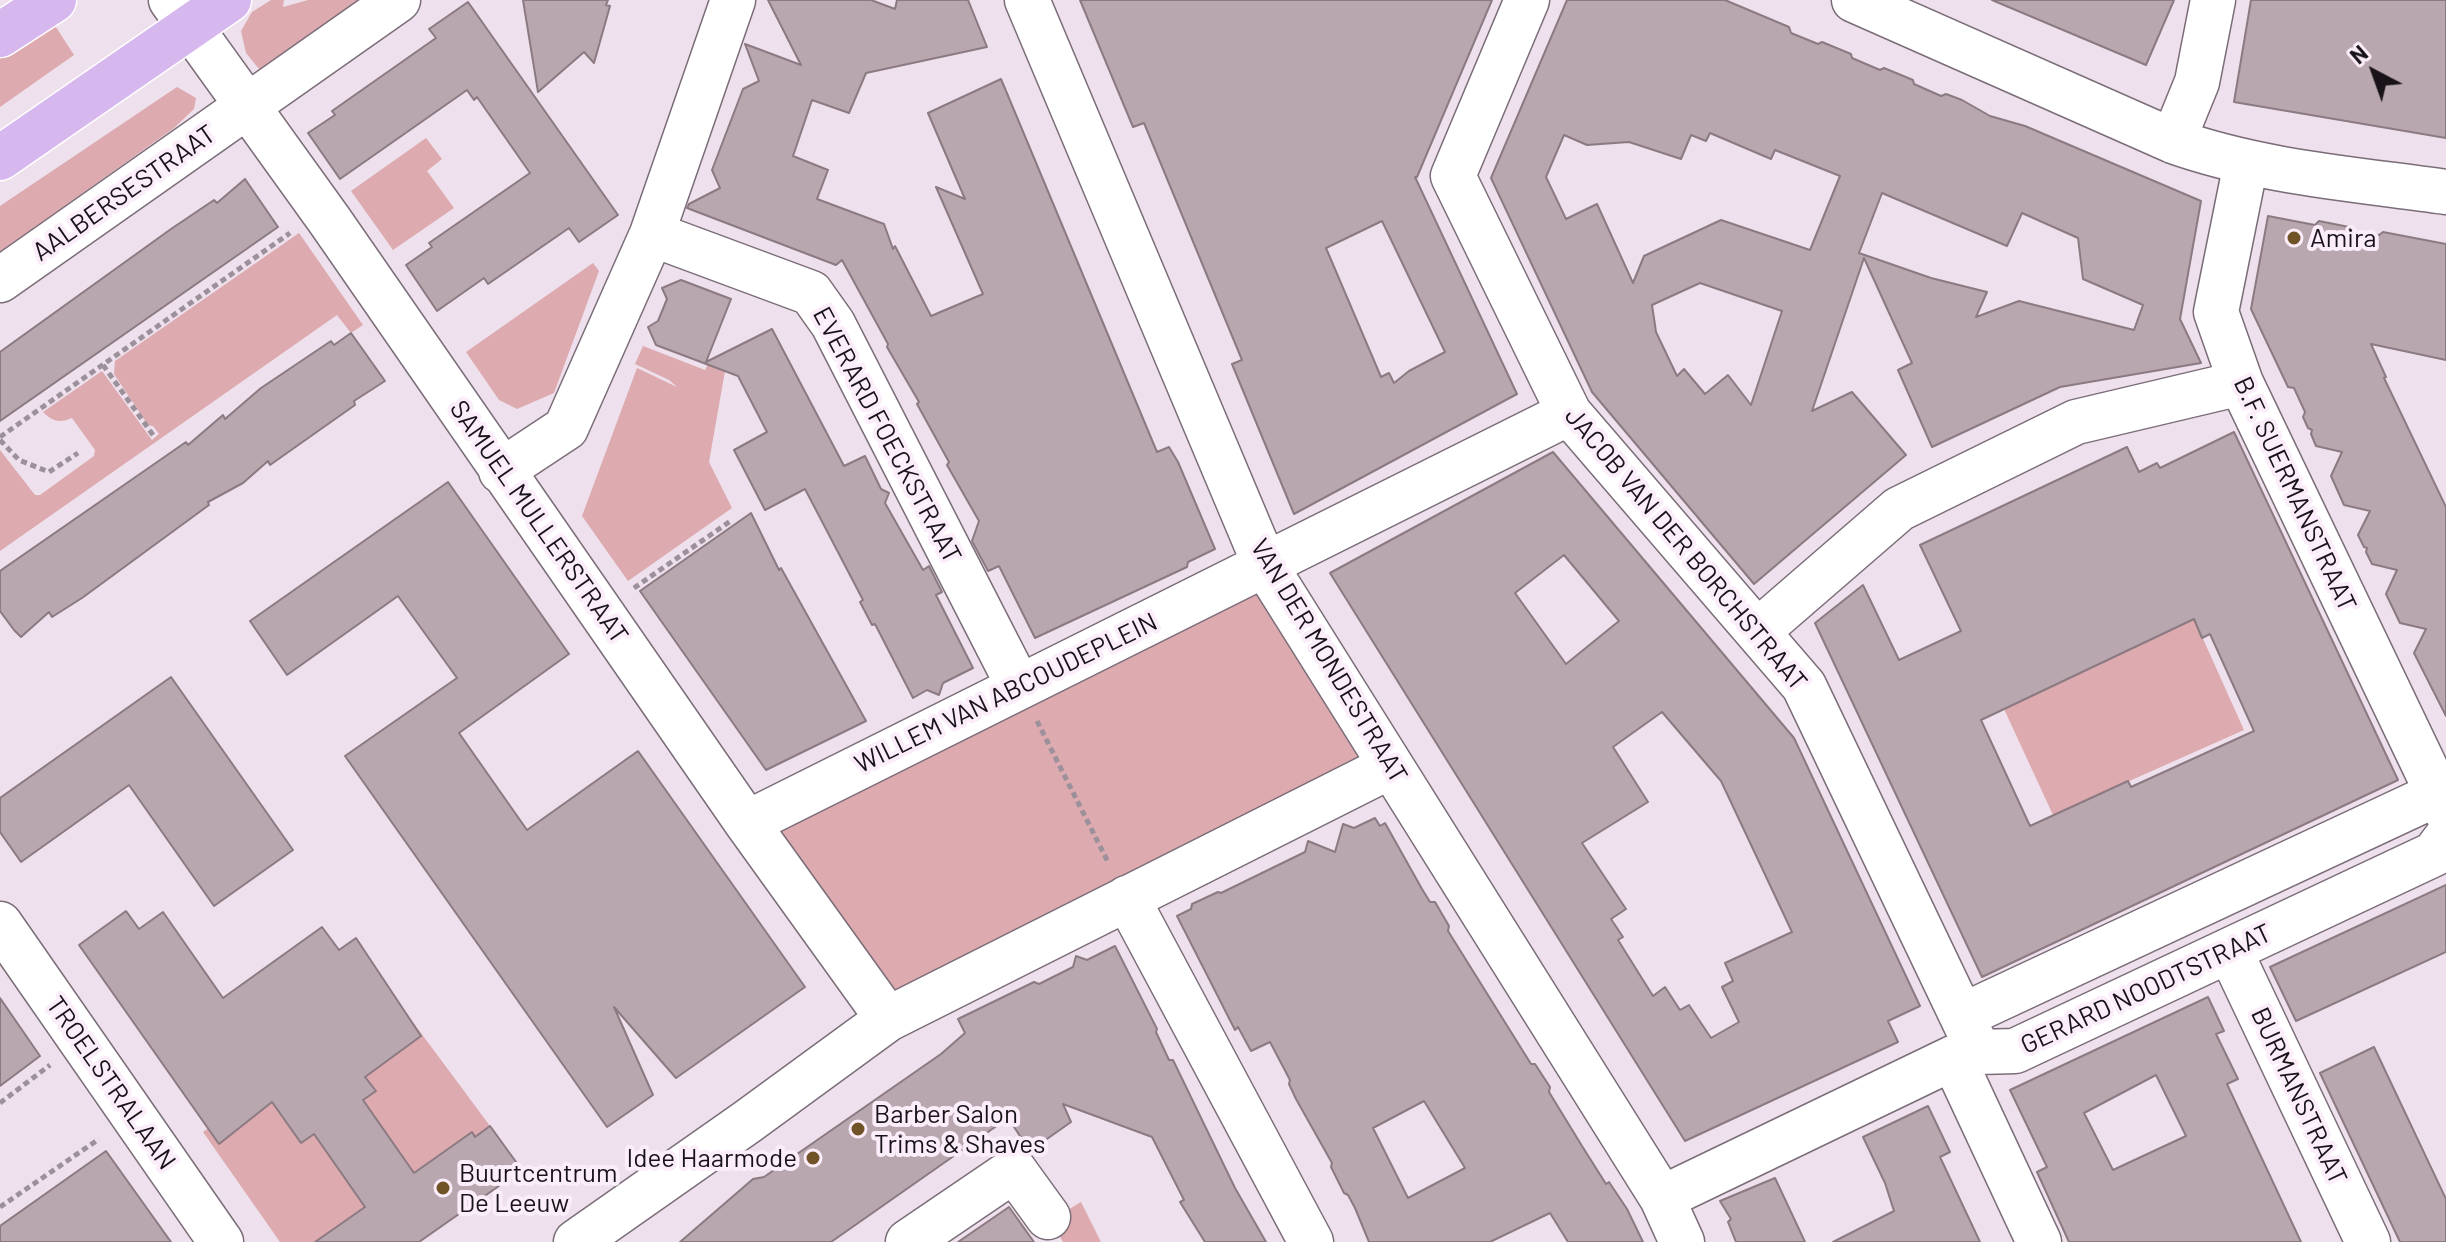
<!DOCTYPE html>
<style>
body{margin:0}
#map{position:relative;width:2446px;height:1242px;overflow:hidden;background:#eee0ec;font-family:Barlow,sans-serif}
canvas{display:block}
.north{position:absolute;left:2334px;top:32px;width:80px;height:80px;-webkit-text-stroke:6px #fbedfa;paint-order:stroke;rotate:319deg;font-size:22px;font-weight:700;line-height:32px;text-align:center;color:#181318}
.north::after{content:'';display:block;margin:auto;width:28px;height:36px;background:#181318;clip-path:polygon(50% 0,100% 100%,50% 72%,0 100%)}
</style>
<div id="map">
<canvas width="2446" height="1242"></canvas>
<div class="north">N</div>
</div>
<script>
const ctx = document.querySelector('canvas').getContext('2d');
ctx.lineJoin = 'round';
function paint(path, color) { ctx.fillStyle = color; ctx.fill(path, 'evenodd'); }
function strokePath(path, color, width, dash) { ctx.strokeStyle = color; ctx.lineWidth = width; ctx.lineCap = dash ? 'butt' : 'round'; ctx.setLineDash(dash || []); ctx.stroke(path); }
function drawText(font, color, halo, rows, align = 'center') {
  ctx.font = font + ' Barlow,sans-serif'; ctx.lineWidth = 8; ctx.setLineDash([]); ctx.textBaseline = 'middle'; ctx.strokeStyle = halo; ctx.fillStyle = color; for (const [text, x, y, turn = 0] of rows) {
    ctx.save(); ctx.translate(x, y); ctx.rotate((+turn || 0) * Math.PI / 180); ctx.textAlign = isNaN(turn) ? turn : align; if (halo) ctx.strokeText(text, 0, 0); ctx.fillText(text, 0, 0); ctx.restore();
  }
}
paint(new Path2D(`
 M271,0H284L283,7L308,0H360L259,69L246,53L241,31L252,12Z
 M54,24L74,55L0,107V57Z
 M177,87L196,98L194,109L174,128L0,252V206Z
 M426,138L442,159L427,171L454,208L393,250L351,191Z
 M299,233L363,325L351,333L337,315L0,551V450L35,495H40L94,456L95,450L72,418C60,423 53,422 43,412L102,371L152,440L159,434L153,426L148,425L114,374L115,361Z
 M593,263L599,271L554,393L517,409L499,400L466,352Z
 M643,346L705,370L708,364L725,371L709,462L732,508L628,581L582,516L637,368L677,387L669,380L635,364Z
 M1265,565L1391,766L888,1019L747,823Z
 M2190,610L2244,730L2053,815L2004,709L2168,631Z
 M395,998L490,1126L475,1137L471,1133L414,1173L363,1100L375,1091L346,1049L301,1143L314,1134L365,1207L315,1242H280L203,1132Z
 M1081,1202L1101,1242H1063L1051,1220Z`), '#dcaaaf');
const building = new Path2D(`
 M523,0H608L606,5L610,6L594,63L584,52L538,92Z
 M768,0H871L895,9L897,0H968L987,47L866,73L849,113L812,100L793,156L828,170L817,199L884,224L893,249L895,246L931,316L983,294L936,187L965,199L928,113L1001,79L1157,452L1169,447L1178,462L1215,549L1188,562L1187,567L1035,638L999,566L988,571L972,541L979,521L947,465L949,462L917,404L919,402L887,347L888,344L842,260L836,265L687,208L689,204L720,188L712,170L743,89L759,81L745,44L801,65Z
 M1080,0H1492L1417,177H1415L1517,394L1294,514L1232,364L1242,360L1163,169L1144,123L1133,127ZM1382,221L1445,352L1409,371L1394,383L1389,373L1381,377L1326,248Z
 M1567,0H1725L1789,27L1791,33L1818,44L1822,42L1851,54L1852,58L1880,70L1884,68L1913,80L1914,84L1941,96L1946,94L1962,100L1990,116L2025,126L2201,201L2180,319L2201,363L2060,387L1932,447L1898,370L1912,363L1864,258L1812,411L1852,392L1906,455L1754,584L1592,392L1491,178ZM1710,133L1771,159L1775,150L1840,176L1810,250L1721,220L1644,256L1633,283L1597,204L1566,219L1546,177L1564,135L1587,145L1629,142L1681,159L1691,135L1706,141ZM1882,193L2007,246L2022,213L2078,238L2083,279L2143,305L2134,330L2019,301L1976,317L1987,292L1931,278L1859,253ZM1700,283L1782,311L1751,405L1728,375L1705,394L1684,369L1677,376L1656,332L1652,305Z
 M1992,0H2174L2146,65Z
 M2251,0H2446V138L2234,102Z
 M468,2L618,215L579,242L569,228L488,284L484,278L437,311L406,265L432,247L429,243L530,173L477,97L474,100L467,90L340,179L308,133L335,115L332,111L436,38L429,29Z
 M245,179L278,227L0,421V352L171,229L214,200L217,203Z
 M2268,216L2315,225L2319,221L2349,227L2351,231L2379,235L2383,232L2446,244V360L2371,344L2386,377L2384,378L2446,507V716L2414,653L2426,629L2400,623L2386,594L2397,570L2372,564L2366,552L2367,548L2364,547L2358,535L2370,511L2344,505L2331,476L2342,452L2316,446L2311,434L2312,430L2308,428L2303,417L2305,412L2294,388L2288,387L2251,309Z
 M681,280L731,299L706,362L772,329L844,466L865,456L881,489L889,493L885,503L923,570L929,566L942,592L936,595L973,668L943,683L939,695L927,690L913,698L875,624L872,625L860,602L863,600L805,489L765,510L734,450L767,432L738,376L656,345L648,327L658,321L667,299L662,288Z
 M351,333L385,381L354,401L355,405L270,465L268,461L243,483L208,502L209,505L82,598L52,617L49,612L21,637L14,630L0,611V571L186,442L188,445L223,415L225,419L261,388L331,341L334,345Z
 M2234,432L2398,780L1982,977L1815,623L1863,585L1899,660L1961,631L1920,545L2127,447L2139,472L2157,463L2160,468ZM2194,619L2202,638L2210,634L2254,731L2131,787L2128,781L2030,826L1981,720Z
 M1553,452L1794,738L1920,1006L1888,1021L1898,1042L1685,1141L1330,573ZM1564,555L1619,621L1566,664L1515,593ZM1662,712L1721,781L1792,932L1725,963L1733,981L1722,987L1739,1022L1711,1038L1689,1005L1680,1010L1665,987L1653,996L1618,940L1623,937L1611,919L1626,909L1582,843L1648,802L1613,747Z
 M448,482L569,654L459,733L527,830L638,751L805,987L676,1078L614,1007L653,1095L607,1127L345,756L457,678L398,596L287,675L250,621Z
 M751,513L779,570L781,568L866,721L766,770L640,591Z
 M171,677L293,850L214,906L129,785L21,862L0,832V798Z
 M1375,818L1380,826L1385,823L1422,889L1430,902H1435L1449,926L1448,931L1531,1064H1535L1550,1087L1549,1092L1582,1146L1606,1184L1609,1182L1627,1209L1643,1242H1568L1550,1213L1490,1242H1369L1355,1208L1348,1195L1344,1193L1331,1167L1332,1163L1296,1099L1289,1084L1290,1080L1270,1042L1251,1051L1238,1027L1235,1030L1177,916L1191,909L1192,904L1218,892L1221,893L1305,852L1308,841L1335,852L1343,824L1354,828ZM1424,1101L1465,1168L1408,1198L1373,1128Z
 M2446,885V952L2296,1021L2270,967Z
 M126,911L139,929L163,912L223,998L322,927L339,950L356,938L421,1036L365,1077L376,1091L363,1100L414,1173L472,1132L475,1137L490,1126L519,1166L503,1177L506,1181L419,1242H315L365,1207L314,1134L301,1143L272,1102L219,1144L79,945Z
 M1115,946L1157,1029L1156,1032L1169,1060H1173L1235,1188L1266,1242H1205L1180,1202L1184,1200L1152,1137L1063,1104L1071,1122L1030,1151L1008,1118L831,1242H680L753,1179L764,1177L941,1054L965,1033L958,1019L1034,982L1039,984L1073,967L1076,956L1087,960Z
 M2208,997L2224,1031L2216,1034L2238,1079L2227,1084L2301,1242H2069L2037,1172L2047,1167L2010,1090ZM2156,1075L2186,1136L2113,1170L2084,1113Z
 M0,998L40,1056L0,1086Z
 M2374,1047L2446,1199V1242H2400L2320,1073Z
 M1928,1106L1950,1152L1940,1157L1980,1242H1833L1894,1211L1885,1183L1863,1137Z
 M106,1151L171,1242H0V1226Z
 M1775,1178L1805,1242H1736L1728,1222L1731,1219L1720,1201Z
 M1009,1207L1034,1242H958Z`);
paint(building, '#b8a7ae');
strokePath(building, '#8b7a81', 2);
const minor = new Path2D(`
 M171,0L330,221L747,823L888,1019
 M1027,0L1265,565L1662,1198L1682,1242
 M1527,0L1453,176L1569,413L1804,686L1979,1052
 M1854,0L2173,141C2260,172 2354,179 2446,192
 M2173,141L2197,82L2213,0
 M2246,163L2216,312L2241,383L2446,811
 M652,234L811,293L833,324L1018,685
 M0,280L398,0
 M501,471L566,428L652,234L733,0
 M1758,631L1899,509L2076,422L2241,383
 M747,823L1569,413
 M1127,898L1311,1242
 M0,924L221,1242
 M2230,951L2368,1242
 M1962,1016L2437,794
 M1953,1058L2039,1242
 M1662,1198L1953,1058L1979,1052L2015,1051L2434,854L2446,838
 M576,1242L747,1122L888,1019L1391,766
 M908,1242L1014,1170L1048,1217`);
const major = new Path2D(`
 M0,35L54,0
 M0,158L229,0`);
strokePath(minor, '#7a6d78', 47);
strokePath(major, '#fff', 47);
strokePath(new Path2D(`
 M103,365L153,435
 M0,437L290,233
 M0,440L19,460L49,472L78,453
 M634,588L732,520
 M1037,721L1108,862
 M0,1103L50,1065
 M0,1207L99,1139`), '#9c919b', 5, [6, 4]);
strokePath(minor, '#fff', 44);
strokePath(major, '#d7b8ee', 44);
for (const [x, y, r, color] of [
 [2294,238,8,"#715328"],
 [858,1129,8,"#715328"],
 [813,1158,8,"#715328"],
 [443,1188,8,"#715328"]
]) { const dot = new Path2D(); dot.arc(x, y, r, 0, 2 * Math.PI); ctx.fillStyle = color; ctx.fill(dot); strokePath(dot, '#fbedfa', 3); }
drawText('26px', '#181318', '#fbedfa', [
 ["AALBERSESTRAAT",124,193,-35],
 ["EVERARD FOECKSTRAAT",887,435,62],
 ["B.F. SUERMANSTRAAT",2295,494,65],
 ["SAMUEL MULLERSTRAAT",539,522,55],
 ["JACOB VAN DER BORCHSTRAAT",1686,549,50],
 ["VAN DER MONDESTRAAT",1329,661,59],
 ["WILLEM VAN ABCOUDEPLEIN",1006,693,-26],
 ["GERARD NOODTSTRAAT",2146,989,-25],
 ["TROELSTRALAAN",111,1083,55],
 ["BURMANSTRAAT",2299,1096,65]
]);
drawText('26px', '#181318', '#fbedfa', [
 ["Amira",2310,238],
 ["Barber Salon",874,1114],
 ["Trims & Shaves",874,1144],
 ["Idee Haarmode",797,1158,"right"],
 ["Buurtcentrum",459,1173],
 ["De Leeuw",459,1203]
], 'left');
</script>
